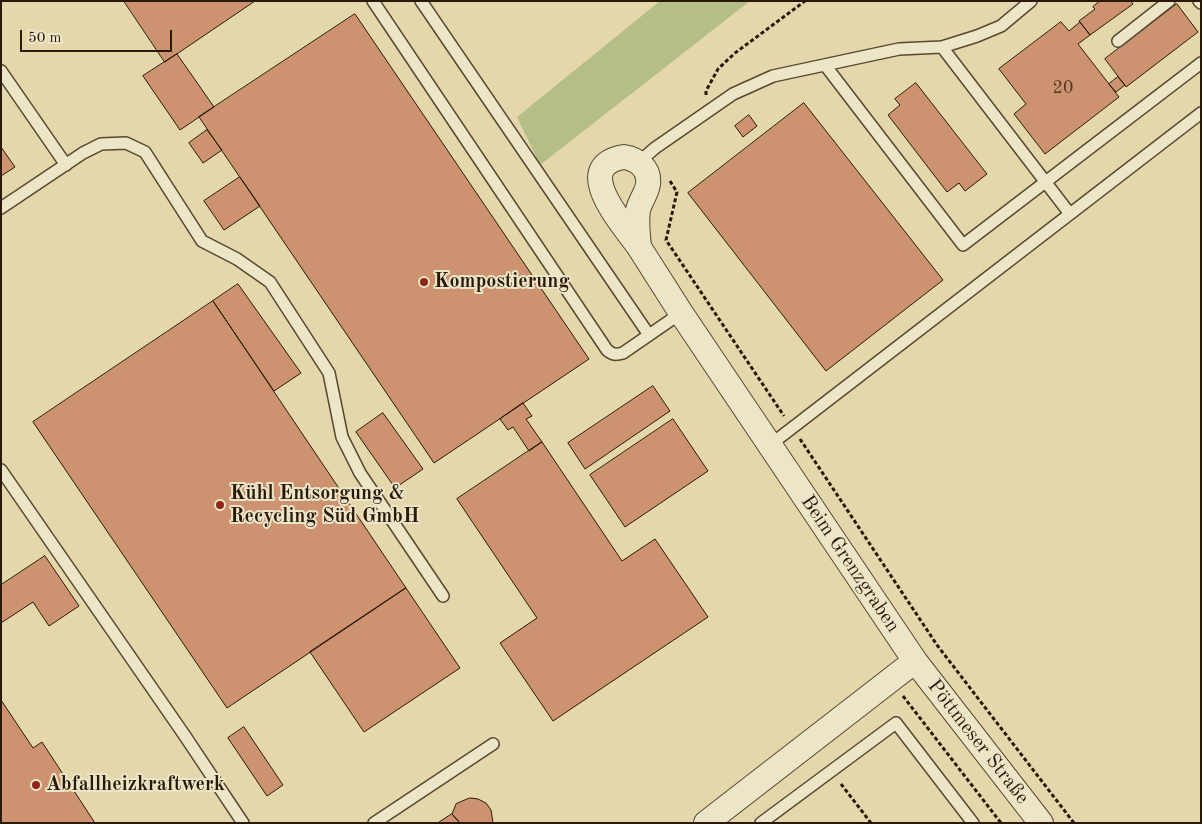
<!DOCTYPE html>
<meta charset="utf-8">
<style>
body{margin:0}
#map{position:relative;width:1202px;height:824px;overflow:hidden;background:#e3d7ab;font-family:"Old Standard TT",serif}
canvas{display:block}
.frame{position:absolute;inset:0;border:2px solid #2a1906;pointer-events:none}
.scale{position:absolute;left:20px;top:30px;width:152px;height:22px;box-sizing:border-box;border:2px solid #2a1906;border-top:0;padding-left:6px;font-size:15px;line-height:18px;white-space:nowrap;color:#2a1906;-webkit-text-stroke:4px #ede5c8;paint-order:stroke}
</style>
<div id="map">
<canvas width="1202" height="824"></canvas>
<div class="frame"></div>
<div class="scale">50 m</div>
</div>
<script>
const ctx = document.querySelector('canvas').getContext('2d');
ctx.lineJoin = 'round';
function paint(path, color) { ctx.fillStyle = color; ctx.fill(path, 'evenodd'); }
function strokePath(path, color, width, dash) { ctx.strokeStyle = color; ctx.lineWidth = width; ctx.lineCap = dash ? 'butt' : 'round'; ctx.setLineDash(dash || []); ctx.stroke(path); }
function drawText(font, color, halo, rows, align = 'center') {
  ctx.font = font + ' "Old Standard TT",serif'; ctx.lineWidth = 4; ctx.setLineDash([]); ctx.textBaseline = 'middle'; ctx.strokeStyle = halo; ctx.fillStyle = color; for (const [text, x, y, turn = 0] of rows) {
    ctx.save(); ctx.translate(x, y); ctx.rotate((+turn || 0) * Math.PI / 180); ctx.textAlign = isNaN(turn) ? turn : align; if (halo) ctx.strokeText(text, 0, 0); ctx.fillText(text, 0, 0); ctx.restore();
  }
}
paint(new Path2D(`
 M660,1H750L540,165L517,117Z`), '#b6be87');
const building = new Path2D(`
 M124,1H255L165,62Z
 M1100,1H1131L1133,4L1090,35L1079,21L1095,9L1093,7Z
 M1177,4L1198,32L1126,87L1105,59Z
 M355,14L589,359L434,463L199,117Z
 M1061,22L1069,31L1080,22L1090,35L1078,44L1119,97L1045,154L1014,114L1026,104L999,69Z
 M177,54L214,107L180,130L143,76Z
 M1118,77L1125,85L1116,92L1109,84Z
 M916,83L987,174L965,191L959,183L947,192L888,115L900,105L895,99Z
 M804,103L943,280L826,371L688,193Z
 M749,115L757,126L743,137L735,126Z
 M207,130L222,150L203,163L189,143Z
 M1,147L15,167L1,176Z
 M240,177L260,206L224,230L204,201Z
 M238,284L301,373L274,391L213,301Z
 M213,301L406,588L227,708L33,422Z
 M653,386L670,411L585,469L568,443Z
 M523,403L532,416L526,419L542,442L529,451L513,427L508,430L500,419Z
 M383,413L423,469L395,488L356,432Z
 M673,419L708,471L625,527L590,475Z
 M542,442L622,561L655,539L708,617L553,721L500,643L537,618L457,499Z
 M45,556L79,606L49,626L33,602L1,623V585Z
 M406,588L460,668L364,732L310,652Z
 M1,700L33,748L42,742L95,823H1Z
 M244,727L283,785L267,796L228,738Z
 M470,798L478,799L486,803L491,810L493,823H460L452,814L456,804Z
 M452,814L460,823H438Z`);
paint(building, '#cd9370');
strokePath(building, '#2a1906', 1);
const lane = new Path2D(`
 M373,1L607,350C613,355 616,355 623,353L681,313
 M421,1L649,335
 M1199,1L1201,3
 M1118,41L1169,1
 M942,47L1070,214
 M825,65L963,245L1201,63
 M1,71L66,165
 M639,162L655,148L733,94L773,76L899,49L942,47L977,36L1001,26L1031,1
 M1,208L83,153L101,144L126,143L145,152L202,241L237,259L270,282L329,373L342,437L360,473L443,596
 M770,445L1201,113
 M1,470L185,736L243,823
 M374,823L493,744
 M761,823L896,723L973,823`);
const street = new Path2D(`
 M624,157C637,159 650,168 648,184C647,193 640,201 638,210C636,223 638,234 639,247C624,225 569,166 624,157Z
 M639,247L681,313L915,661L1041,823
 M706,823L915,661`);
strokePath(lane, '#58482f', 14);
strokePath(street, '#58482f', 26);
strokePath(new Path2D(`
 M706,95V91L718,69L735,53L805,1
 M670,181L677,192L666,240L784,416
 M800,439L937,645L1074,823
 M903,696L1001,823
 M841,784L871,823`), '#2a1906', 3, [4, 2.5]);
strokePath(lane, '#ede5c8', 11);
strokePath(street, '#ede5c8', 24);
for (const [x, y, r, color] of [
 [424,282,5,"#8f2418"],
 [220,505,5,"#8f2418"],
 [36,785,5,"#8f2418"]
]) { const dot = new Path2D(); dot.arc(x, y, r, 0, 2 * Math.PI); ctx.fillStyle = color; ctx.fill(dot); strokePath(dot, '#ede5c8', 2); }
drawText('18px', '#533820', null, [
 ["20",1063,88]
]);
drawText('bold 20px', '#2a1906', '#ede5c8', [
 ["Kompostierung",434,282],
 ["Kühl Entsorgung &",230,494],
 ["Recycling Süd GmbH",230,517],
 ["Abfallheizkraftwerk",46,785]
], 'left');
drawText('20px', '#2a1906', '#ede5c8', [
 ["Beim Grenzgraben",850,564,56],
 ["Pöttmeser Straße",978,742,52]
]);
</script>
